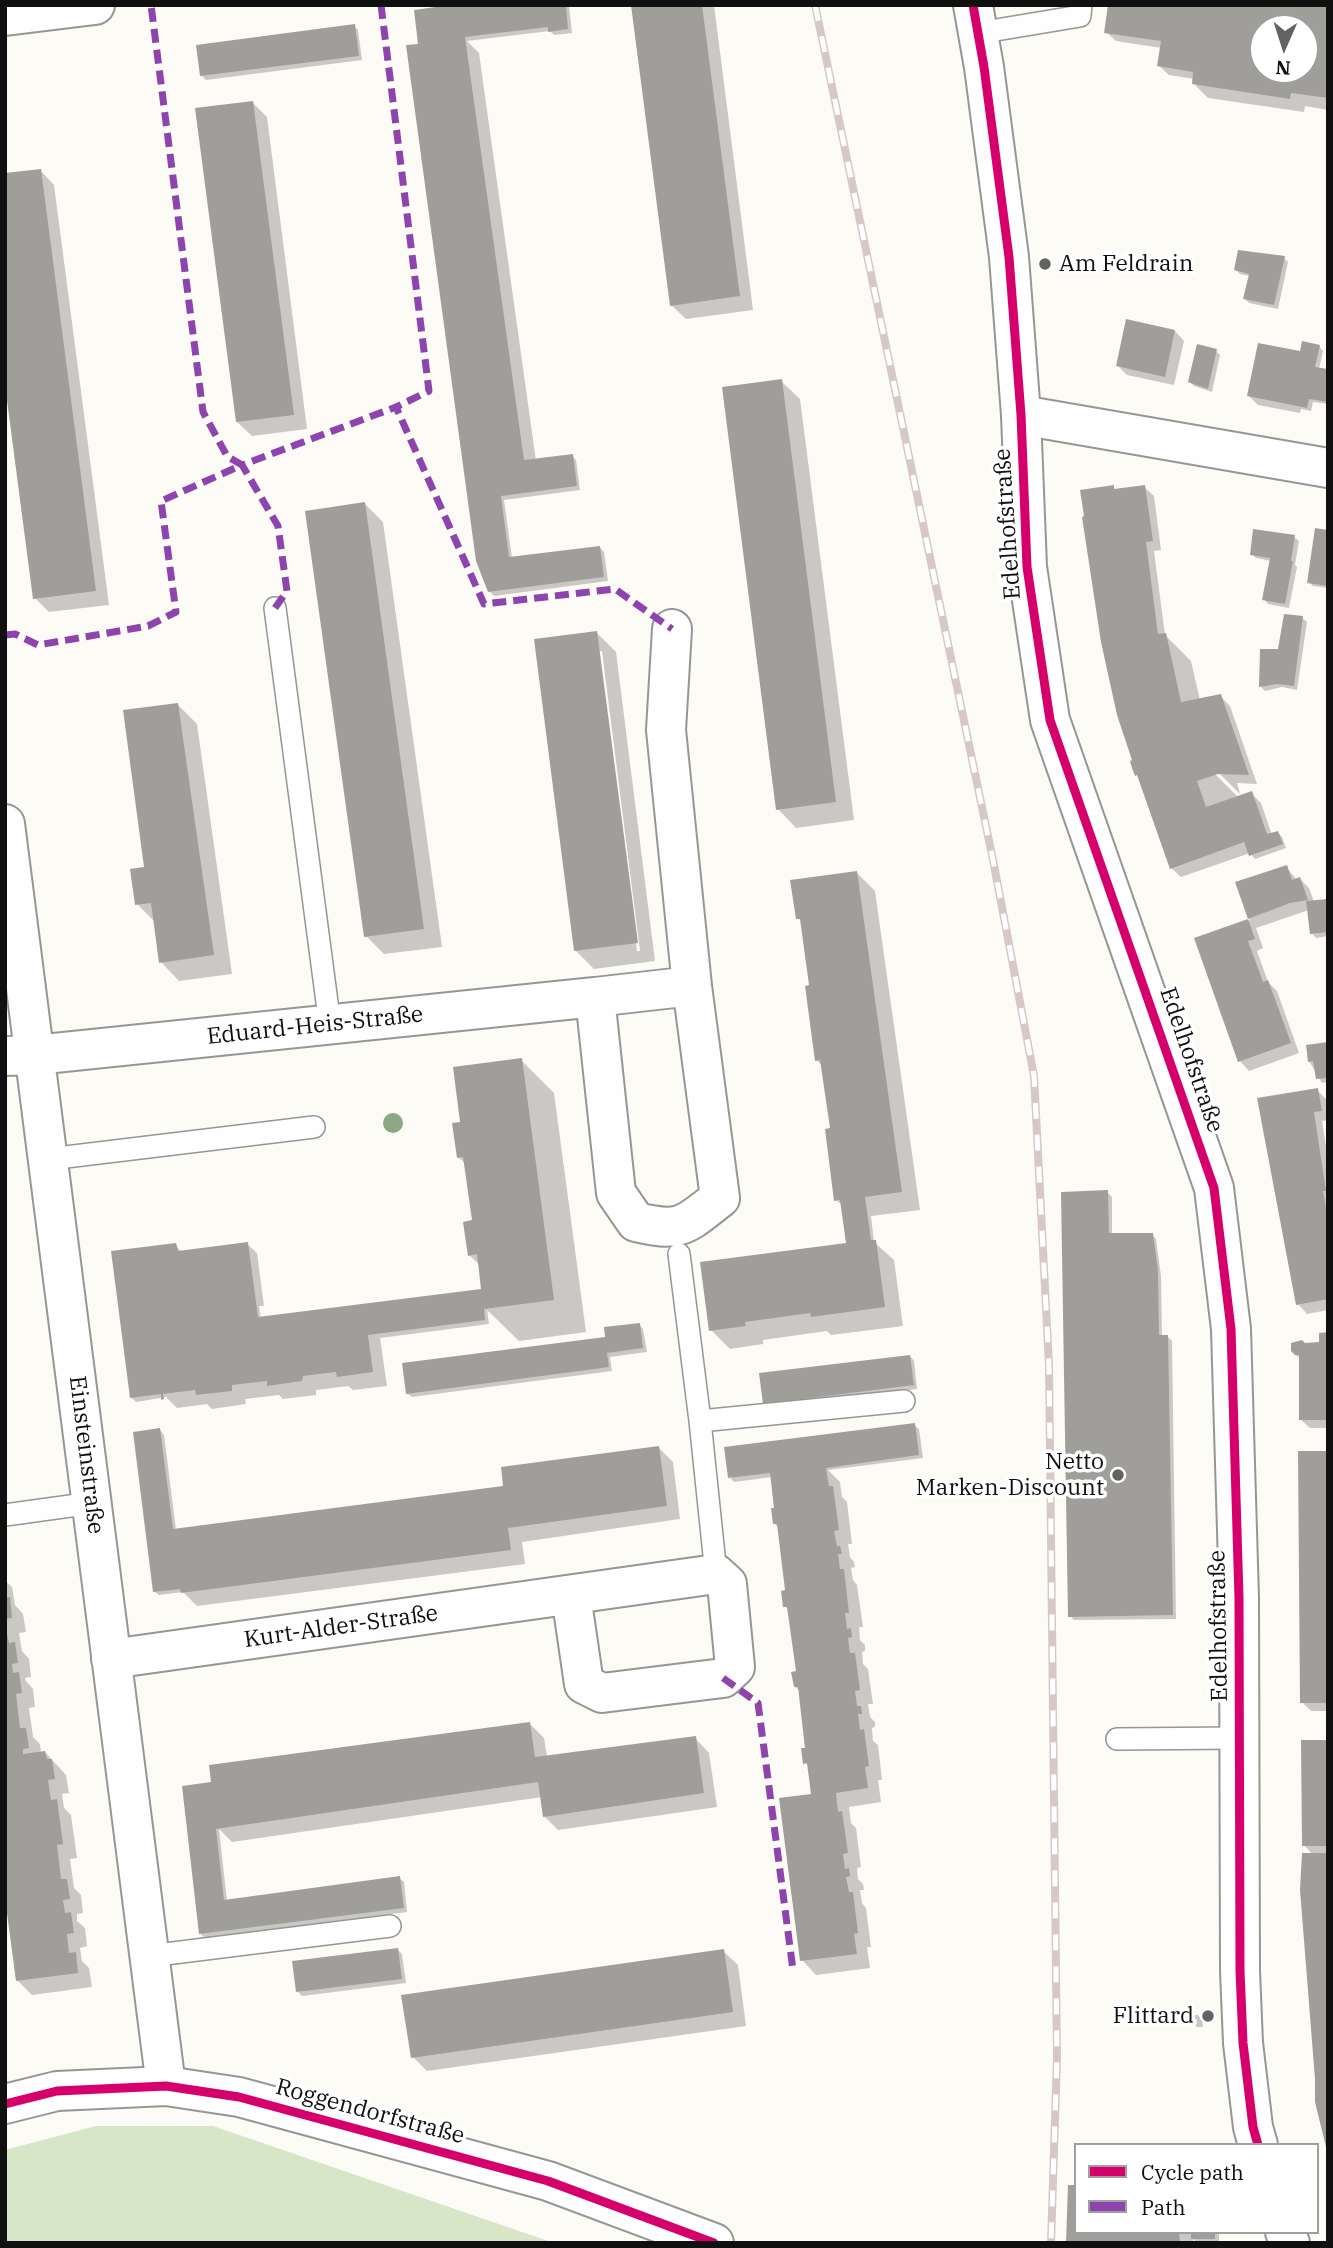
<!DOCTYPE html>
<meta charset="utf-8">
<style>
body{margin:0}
#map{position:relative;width:1333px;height:2248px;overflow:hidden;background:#fcfbf6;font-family:"IBM Plex Serif",serif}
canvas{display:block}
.frame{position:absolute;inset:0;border:7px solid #101010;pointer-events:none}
.legend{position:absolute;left:1074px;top:2143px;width:245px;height:91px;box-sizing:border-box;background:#fff;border:2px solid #9f9f9f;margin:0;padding:9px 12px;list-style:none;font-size:21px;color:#101010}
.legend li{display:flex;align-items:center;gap:14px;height:35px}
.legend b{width:35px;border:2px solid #9f9f9f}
.north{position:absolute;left:1249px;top:14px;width:70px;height:70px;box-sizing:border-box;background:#fff;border:2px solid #9f9f9f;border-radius:50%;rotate:183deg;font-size:19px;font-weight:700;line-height:28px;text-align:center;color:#101010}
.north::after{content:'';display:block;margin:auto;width:24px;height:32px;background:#636260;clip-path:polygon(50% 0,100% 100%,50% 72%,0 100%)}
</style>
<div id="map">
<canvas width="1333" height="2248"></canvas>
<div class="frame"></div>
<ul class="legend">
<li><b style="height:9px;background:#d6006c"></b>Cycle path</li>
<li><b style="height:9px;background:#8e44ad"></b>Path</li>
</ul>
<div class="north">N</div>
</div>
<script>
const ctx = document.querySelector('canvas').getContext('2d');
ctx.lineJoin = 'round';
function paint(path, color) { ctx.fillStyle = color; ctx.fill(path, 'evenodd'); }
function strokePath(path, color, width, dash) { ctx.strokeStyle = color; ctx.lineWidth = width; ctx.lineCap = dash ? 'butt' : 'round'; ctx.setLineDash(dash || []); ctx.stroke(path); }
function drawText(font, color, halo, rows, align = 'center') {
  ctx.font = font + ' "IBM Plex Serif",serif'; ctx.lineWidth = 7; ctx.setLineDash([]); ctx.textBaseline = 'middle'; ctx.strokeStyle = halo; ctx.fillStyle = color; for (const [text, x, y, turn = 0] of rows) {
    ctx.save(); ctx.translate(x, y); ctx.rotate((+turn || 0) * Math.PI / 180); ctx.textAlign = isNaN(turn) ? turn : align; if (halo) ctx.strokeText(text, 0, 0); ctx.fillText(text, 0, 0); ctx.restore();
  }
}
paint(new Path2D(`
 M96,2126H213L554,2243H5V2150Z`), '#d6e6c7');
paint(new Path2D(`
 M464,5H569L572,33L554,35L550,31L467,41L479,53L536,461L572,456L576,460L580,490L504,500L512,558L600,548L604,552L608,581L494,596L489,591L422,45Z
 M633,5H714L753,310L686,319L671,305Z
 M1328,5V110L1305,106L1304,112L1208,98L1194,84V79L1169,75L1159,66L1162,48L1116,41L1106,32ZM1263,28H1305V70H1263Z
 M354,26L358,30L362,60L206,80L201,75Z
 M252,102L267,117L307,429L252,436L237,422Z
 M40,170L54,185L109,605L49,612L35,598Z
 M1284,258L1288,262L1278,309L1249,303L1245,299L1250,276L1240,274L1236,270Z
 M1175,331L1184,341L1174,385L1127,375L1118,366Z
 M1319,346L1323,351L1319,369L1328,371V404L1313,402L1311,411L1301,409L1300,413L1258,405L1249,396Z
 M1216,351L1220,355L1212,392L1194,386L1190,382Z
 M781,381L800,399L854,820L796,828L778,809Z
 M1113,487L1117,491L1144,487L1154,496L1161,550L1154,551L1165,635L1191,661L1200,700L1220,696L1230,706L1257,784L1237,783L1240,794L1218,772H1213L1244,803L1251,793L1261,803L1272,835L1278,833L1282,837L1286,848L1255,859L1250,853L1181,877L1171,868L1141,779L1137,775L1132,762L1134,761Z
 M365,504L383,522L442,947L384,954L366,936Z
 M1328,532V588L1313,586L1309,582Z
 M1294,537L1299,541L1295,565L1297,567L1289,608L1268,604L1264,599L1271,561L1256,558L1252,554Z
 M1302,618L1307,622L1297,690L1282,687L1265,691L1261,687L1262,651H1279Z
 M597,633L616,652L655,961L594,969L575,950ZM598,651H602L640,951H637Z
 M178,705L197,724L232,974L179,981L161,962L155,922L137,904Z
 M1286,867L1297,880L1300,879L1309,888L1314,902L1328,901V936L1316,938L1312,933L1309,910L1256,928L1263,948L1257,951L1268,982L1277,991L1299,1053L1249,1071L1240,1061L1196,939L1250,920L1237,883Z
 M856,872L875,891L920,1210L871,1216L874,1242L894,1260L903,1326L831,1335L827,1331L763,1340V1344L730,1349L711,1330L850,1245L843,1206L836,1200L832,1130L823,1066L817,1061L807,988L811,987L802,922L798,918Z
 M1328,1044V1082L1322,1083L1309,1061Z
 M521,1060L554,1093L586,1332L519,1341L487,1310L489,1324L380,1338L387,1386L353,1390L348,1386L316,1390V1395L283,1399L279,1395L245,1399L246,1404L212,1409L207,1404L177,1408L166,1397L136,1402L131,1397L176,1245L181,1252L247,1244L257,1253L264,1306H259L261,1319L483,1290L480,1265L469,1255L474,1222L466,1164L458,1157L462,1124Z
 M1317,1090L1326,1099L1328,1106V1120L1322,1121L1328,1159V1195H1325L1328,1199V1310L1307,1314L1298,1304L1280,1202Z
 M1107,1192L1112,1197V1235H1152L1156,1239L1161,1276L1162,1337H1168L1172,1341L1176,1619L1074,1620L1070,1616Z
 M639,1325L643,1329L647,1352L610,1357L612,1371L412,1397L407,1393L607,1339Z
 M1328,1334V1428H1310L1300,1419V1359L1292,1351L1304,1344H1320Z
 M910,1356L914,1361L917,1389L768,1408L764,1403Z
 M914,1425L919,1429L923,1458L828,1470L840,1482L842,1497L847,1502L852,1544H848L850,1557L854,1562L855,1567L851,1568L853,1580L857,1585L863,1627H859L860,1640L865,1645V1651L862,1652L863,1664L868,1669L873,1704H868L870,1717L875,1722V1727L872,1728L873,1741L878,1745L882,1780H878L881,1802L849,1807L851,1823L856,1828L861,1867L857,1868L858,1879L863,1884L864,1890H860L862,1903L866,1908L871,1947H867L870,1968L816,1975L802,1960L813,1796L810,1767L805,1763L807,1749L800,1691L795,1687L797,1673L790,1611L785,1606L787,1592L779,1528L774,1523L776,1509L772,1477L734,1482L730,1478Z
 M160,1430L164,1435L176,1530L505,1487L659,1448L673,1462L680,1519L522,1542L525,1564L197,1606L183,1592L159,1595L154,1591Z
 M1328,1453V1711H1311L1302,1702Z
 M5,1581L12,1587L15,1605L23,1614L26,1632L19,1633L22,1651L29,1659L31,1677L25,1678L26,1681L33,1689L35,1707L29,1708L33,1737L40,1744L41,1753L45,1752L66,1775L69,1793L62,1794L64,1808L71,1815L77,1858L70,1859L74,1888L81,1895L83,1913L77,1914V1921L85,1928L87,1946L80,1948L82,1961L89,1968L92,1987L32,1995L18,1981L5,1885Z
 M530,1724L544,1738L547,1757L695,1738L709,1753L717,1807L558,1830L544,1816L542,1797L232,1842L219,1829L227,1901L399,1878L404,1882L407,1912L205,1938L201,1934L184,1787Z
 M1328,1742V2146L1317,2103L1313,1855L1304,1845Z
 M398,1950L402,1954L406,1983L302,1996L298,1992Z
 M723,1951L738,1965L746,2026L427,2071L413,2057Z
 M1192,2015H1198L1202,2020L1203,2027H1197L1193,2022Z
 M1076,2232H1219V2243H1197L1193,2239V2243H1068Z`), '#0003');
paint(new Path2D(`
 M450,5H566L568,29L548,32V27L465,37L524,460L573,454L577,486L501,496L509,557L600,546L604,577L488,592L476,561L406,45L418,44L414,10Z
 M631,5H702L740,296L670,306Z
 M1108,5H1328V98L1291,93L1290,99L1192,84L1193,72L1157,66L1161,41L1104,33ZM1263,28H1305V70H1263Z
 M355,24L359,56L200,76L196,45Z
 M253,101L294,415L236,422L195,108Z
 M41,169L96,591L33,599L5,385V173Z
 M1238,250L1285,256L1274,305L1243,299L1249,274L1234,270Z
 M1126,319L1175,330L1165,377L1116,366Z
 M1302,341L1320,345L1315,367L1328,369V402L1309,399L1307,408L1247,396L1258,343L1300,351Z
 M1197,344L1217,349L1208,389L1188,382Z
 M782,379L836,802L776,810L722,387Z
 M1114,485V489L1145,485L1153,541L1146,542L1158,634L1166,633L1181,702L1221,694L1249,775L1218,774L1197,781L1206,807L1252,791L1267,834L1278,831L1283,844L1249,856L1244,842L1170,869L1137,775L1135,776L1132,768L1130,761L1132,760L1117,715L1101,642L1082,517L1084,516L1080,490Z
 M365,502L424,929L364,937L305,511Z
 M1315,528L1328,530V586L1307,583Z
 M1253,529L1295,535L1291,561H1293L1285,604L1262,600L1270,558L1250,555Z
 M1284,614L1303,616L1294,686L1277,684L1259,687L1260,649H1278Z
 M597,631L638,943L574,951L534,639Z
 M178,703L214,955L159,963L151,903L135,905L130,869L144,867L123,710Z
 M1287,865L1292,880L1300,877L1308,900L1290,903L1248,919L1235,882Z
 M857,871L902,1192L865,1197L871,1240H876L885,1307L811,1317L810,1313L745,1322L746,1326L709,1331L700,1262L846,1243L840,1200L834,1201L825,1129L830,1128L820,1060L815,1061L805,986L809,985L800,919H796L790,880Z
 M1328,899V932L1310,934L1306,901Z
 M1248,919L1255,939L1248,941L1263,982L1268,980L1291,1043L1238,1062L1194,938Z
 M1328,1042V1078L1316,1079L1313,1061L1308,1062L1306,1045Z
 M522,1058L554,1300L484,1309L485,1320L368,1335L373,1372L337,1377L336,1372L303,1376L302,1381L267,1386V1381L232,1385V1391L196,1395L195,1390L163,1394L164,1399L161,1400V1394L130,1398L111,1251L176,1243L178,1251L248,1242L258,1317L481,1289L477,1254L468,1256L463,1222L472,1220L463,1157L457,1158L452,1123L460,1122L453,1067Z
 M1318,1088L1322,1111L1314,1112L1326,1191H1323L1328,1220V1299L1296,1305L1257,1098Z
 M1108,1190L1109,1233H1153L1158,1271L1159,1335H1168L1173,1615L1068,1617L1061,1192Z
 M640,1323L643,1348L607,1353L609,1367L406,1394L402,1363L605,1337L604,1327Z
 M1328,1332V1420H1299V1355H1295L1291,1351V1343L1302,1340L1305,1343L1319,1342V1333Z
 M910,1355L914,1385L763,1404L759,1373Z
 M915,1423L919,1455L826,1468L829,1486H833L839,1530L834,1531L837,1546H840L842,1554H838L840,1569H844L849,1613H845L847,1629L851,1628L852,1637L848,1638L850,1653H855L860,1690L855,1691L857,1706H861L862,1714H858L860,1730L864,1729L869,1766L865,1767L868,1788L836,1793L838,1812L842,1811L848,1853L843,1854L845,1869L849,1868L850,1876L846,1877L849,1892H853L858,1933L854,1934L857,1954L800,1961L779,1798L811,1794L807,1763L803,1764L801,1748H805L798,1687H794L791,1672L796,1671L787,1607H783L781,1591L785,1590L777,1524H773L771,1508H774L770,1473L728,1478L724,1447Z
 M160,1428L173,1529L503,1486L501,1467L659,1446L667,1506L508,1528L511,1550L181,1593L180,1589L153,1592L133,1432Z
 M1298,1451H1328V1703H1300Z
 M10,1597L12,1618L5,1619V1598Z
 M5,1625L9,1643L15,1642L18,1663L12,1664L13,1673L19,1672L22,1693L16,1694L20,1728H26L29,1748L23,1749V1754L45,1751L47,1759H52L55,1779L48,1780L51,1800L57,1799L63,1844L57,1845L61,1879H67L70,1899L63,1900L65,1913L71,1912L74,1933L67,1934L69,1953L76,1952L78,1973L16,1981L5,1898Z
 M530,1722L535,1757L696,1736L704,1793L543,1817L538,1782L216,1829L224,1900L400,1876L404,1908L199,1934L182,1786L211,1782L209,1765Z
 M1301,1740H1328V1846H1302Z
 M1302,1853H1328L1327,2151L1315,2102V2079L1300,1890Z
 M398,1948L402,1979L296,1992L292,1961Z
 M724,1949L733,2012L411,2058L401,1995Z
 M1068,2185H1076V2232H1179L1180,2243H1066Z
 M1191,2232H1215V2239H1191Z`), '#a09e9b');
const service = new Path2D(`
 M978,33L1080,16L1081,5
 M275,608L330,1025
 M49,1159L314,1127
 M679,1254L700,1421L716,1574
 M700,1421L904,1401
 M5,1515L92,1503
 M1117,1739L1240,1738
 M149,1956L390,1926`);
const minor = new Path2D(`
 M5,16L95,5
 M1021,415L1328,468
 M672,629L666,730L692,986L720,1198C685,1225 682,1233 636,1222L616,1193L595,997L692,986
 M5,824L166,2086
 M5,1056L35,1055L595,997
 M111,1659L716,1574L727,1584L735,1667L723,1678L602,1693L584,1684L571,1595`);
const tertiary = new Path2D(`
 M973,5L984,67L1009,257L1021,415L1027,567L1050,720L1214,1188L1231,1329L1239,1598L1240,1971L1243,2043L1253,2127L1258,2145
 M5,2104L57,2091L166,2086L239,2097L548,2181L714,2243
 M1285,2232L1290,2243`);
strokePath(service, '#969694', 24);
strokePath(minor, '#969694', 42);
strokePath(tertiary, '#969694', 42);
strokePath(service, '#fffefe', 21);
strokePath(minor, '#fffefe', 38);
strokePath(tertiary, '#fffefe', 38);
const rail = new Path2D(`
 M815,5L993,860L1034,1076L1049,1365L1057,2058L1051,2243`);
strokePath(rail, '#d7c8c7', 8);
strokePath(rail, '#fff', 5, [16]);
strokePath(new Path2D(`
 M381,5L429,391L396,407
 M275,608L287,591L278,526L242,465L396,407L484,604L615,589L672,629
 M5,635L15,634L38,645L148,626L176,612L161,501L242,465L227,456L203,412L151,5
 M723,1678L758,1703L793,1970`), '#8e44ad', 7, [14, 7]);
strokePath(new Path2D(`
 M973,5L984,67L1009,257L1021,415L1027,567L1050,720L1214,1188L1231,1329L1239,1598L1240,1971L1243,2043L1253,2127L1258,2145
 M5,2104L57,2091L166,2086L239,2097L548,2181L714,2243`), '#d6006c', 9);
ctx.fillStyle = '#8ca784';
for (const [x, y] of [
 [393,1123]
]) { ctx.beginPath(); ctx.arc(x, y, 10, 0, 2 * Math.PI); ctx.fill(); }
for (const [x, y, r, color] of [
 [1045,264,7,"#636260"],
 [1118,1475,7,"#636260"],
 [1208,2016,7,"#636260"]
]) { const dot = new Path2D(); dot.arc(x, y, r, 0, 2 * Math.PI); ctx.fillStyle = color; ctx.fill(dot); strokePath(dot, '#fff', 2.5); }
drawText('23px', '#101010', '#fff', [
 ["Am Feldrain",1059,264,"left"],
 ["Netto",1104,1462],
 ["Marken-Discount",1104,1488],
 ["Flittard",1194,2016]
], 'right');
drawText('23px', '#101010', '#fff', [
 ["Edelhofstraße",1008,524,-94],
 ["Eduard-Heis-Straße",315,1026,-6],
 ["Edelhofstraße",1191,1060,71],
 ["Einsteinstraße",86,1455,83],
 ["Edelhofstraße",1219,1626,-91],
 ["Kurt-Alder-Straße",341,1627,-8],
 ["Roggendorfstraße",370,2112,15]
]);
</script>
